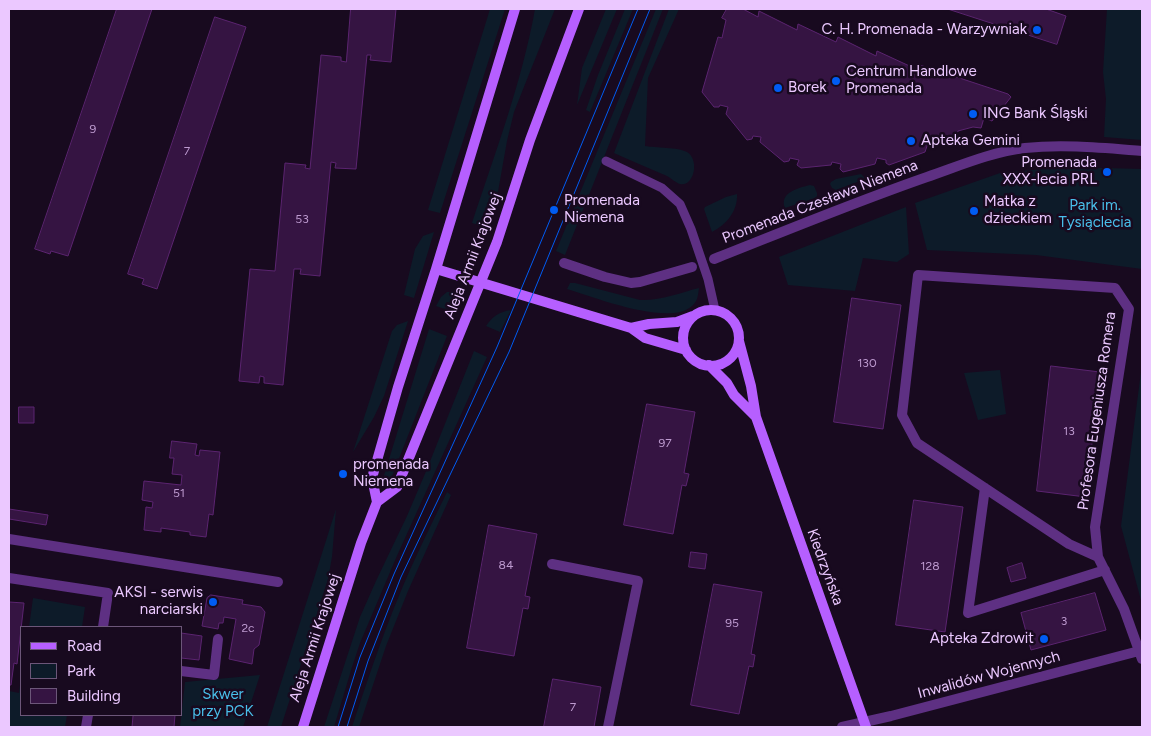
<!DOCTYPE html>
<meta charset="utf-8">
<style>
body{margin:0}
#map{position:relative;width:1151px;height:736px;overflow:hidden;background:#180a1f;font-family:Figtree,sans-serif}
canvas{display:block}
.frame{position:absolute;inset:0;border:10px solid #ebc8ff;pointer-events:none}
.legend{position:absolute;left:20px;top:626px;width:162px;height:90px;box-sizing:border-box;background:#180a1f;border:1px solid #6c5679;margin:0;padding:6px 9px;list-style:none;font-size:15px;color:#ebc8ff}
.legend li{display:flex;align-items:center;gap:10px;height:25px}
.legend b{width:25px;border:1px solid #6c5679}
</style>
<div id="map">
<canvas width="1151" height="736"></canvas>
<div class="frame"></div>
<ul class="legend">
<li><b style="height:6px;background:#b65fff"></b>Road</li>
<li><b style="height:14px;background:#0d1b29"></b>Park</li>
<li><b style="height:14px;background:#351442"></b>Building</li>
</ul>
</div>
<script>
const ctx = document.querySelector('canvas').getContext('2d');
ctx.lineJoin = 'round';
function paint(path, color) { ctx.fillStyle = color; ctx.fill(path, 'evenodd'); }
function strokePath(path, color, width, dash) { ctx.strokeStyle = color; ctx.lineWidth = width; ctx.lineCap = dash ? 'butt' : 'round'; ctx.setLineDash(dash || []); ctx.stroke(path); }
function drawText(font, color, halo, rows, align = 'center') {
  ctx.font = font + ' Figtree,sans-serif'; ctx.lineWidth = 5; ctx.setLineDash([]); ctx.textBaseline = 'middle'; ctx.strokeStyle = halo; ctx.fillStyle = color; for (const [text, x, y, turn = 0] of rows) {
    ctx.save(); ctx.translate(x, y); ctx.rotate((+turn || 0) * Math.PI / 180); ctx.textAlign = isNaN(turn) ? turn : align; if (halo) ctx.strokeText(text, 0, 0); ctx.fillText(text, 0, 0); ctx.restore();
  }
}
paint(new Path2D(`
 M490,9H505L440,213L428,210Z
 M535,9H555L514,112L507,141L496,203L489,228L472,223C495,153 522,82 535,9Z
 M606,9H617L577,105L582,68Z
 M625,9H633L590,112L586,110L598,75Z
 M656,9H663L565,255L556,251Z
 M669,9H679L648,78L645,146C656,148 678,147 687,152C700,160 694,187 680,184C676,183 671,178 667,176C649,168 631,161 614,153Z
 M1107,9H1142V140L1104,137L1106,99L1103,72Z
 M1066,167L1142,169V269L1036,255L927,250L915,203L1000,173Z
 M861,174L863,176L865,179L836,190L832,188L830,184L831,182L836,179Z
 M810,185L814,186L817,193V196L815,198L785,208C779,192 799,188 810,185Z
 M737,194C738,211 726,225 712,232L704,209L705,207L726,197Z
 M906,207L909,254L897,262L863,258L855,291L788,285L779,257Z
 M434,232L414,298L404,295L415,249L423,236Z
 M570,283H575L640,300C660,301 679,293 699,288C698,295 698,301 692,306C669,327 594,297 567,289Z
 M447,292H459C464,299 459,307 456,313L436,306L441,297Z
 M511,310L500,332L486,326C493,316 499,312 511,310Z
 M408,321L384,396L374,417L353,452L392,331L397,325Z
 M429,329L447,336L389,484L382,482Z
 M474,351L487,357L396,558L360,643L352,667L334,727H324L360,617L376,581L407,516L427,469Z
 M1142,364V604L1121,526Z
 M1000,370L1006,414L978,420L964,373Z
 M447,492L451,495L408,591L386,646L359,727H352C369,675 387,622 409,572C421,545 434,519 447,492Z
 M336,509L332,557L328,579L281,727H267Z
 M33,598L85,607L82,627H29Z
 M260,675L243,727H180L185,682Z
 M21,677V715H67L65,727H9V691L19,693Z`), '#0d1b29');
const building = new Path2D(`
 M117,9H152L68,256L51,251L50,254L35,249Z
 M351,9H396L391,62L370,60L371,55H367L356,169L335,168L336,163L331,162L320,276L300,274L301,269H294L283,385L264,383V377L260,376L259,383L239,381L250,269L275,271L285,163L306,165L305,168L310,169L321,55L341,57V61L346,62Z
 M727,9H743L758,17L759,11L797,30L798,24L836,42L838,37L876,56L877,51L916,69L917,64L1008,94L1011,97L992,121L984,118L981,128L973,127L958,131L954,142L943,138L942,146L930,137L925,152L889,165L886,163V160L877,158L875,164L843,172L840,169L841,164L832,162L831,165L801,168L797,165L799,160L790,158L789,161L784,162L760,142L761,137L753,136L752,139L747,140L726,114L728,107L720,105L719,107H714L702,92L718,37L722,38L726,20L722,18Z
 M948,9H1046L1066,16L1057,44Z
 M215,17L246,27L157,289L142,284L144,279L128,274Z
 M852,298L901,305L883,429L834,422Z
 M1051,366L1100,372L1086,497L1037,491Z
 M647,404L695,412L684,473L689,474L686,486L682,485L673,534L624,525Z
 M19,407H34V423H19Z
 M172,441L197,444L195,455L199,456L200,450L220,452L213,515L209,514L206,537L190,535V532L161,528V532L144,530L146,507L152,508L153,502L142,500L144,481L181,485L182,475L172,474L174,458H170Z
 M914,500L963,507L945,632L896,625Z
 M9,509L48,515L46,525L9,519Z
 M489,525L537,534L525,596L530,597L528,609L523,608L514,656L467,648Z
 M691,552L707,554L705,569L689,567Z
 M1022,563L1026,578L1011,582L1007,568Z
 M714,584L762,592L751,654L755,655L753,667L749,666L739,714L691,705Z
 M1095,593L1106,630L1031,650L1021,613Z
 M211,595L243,600L242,604L261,607L265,612L259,645L254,649L252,664L229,659L236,619L224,617L223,623H219L218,629L202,626L207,598Z
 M9,602L24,603L17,664L14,663L11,685H9Z
 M181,633L202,636L199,660L181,658Z
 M553,679L601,687L594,727H544Z
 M128,715H175L174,727H132L133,716Z`);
paint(building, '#351442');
strokePath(building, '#5b2470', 1);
strokePath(new Path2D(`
 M606,161L662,188L680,204L691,229L708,279L715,310`), '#5e3083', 9);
strokePath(new Path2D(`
 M714,259C785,231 855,202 927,177C959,166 991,152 1025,148C1064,144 1103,148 1142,151
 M564,263L605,277L631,283L640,282L692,267
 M985,488L968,613L1105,570
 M9,539L278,582
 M1098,557L1069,544L917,443L902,415L918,275L1115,288L1129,309L1095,527L1098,557L1124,609L1142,659
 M552,564L638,581L608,727
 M9,578L108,593L103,627
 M181,671L214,675L218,639
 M86,727L88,715
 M842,727L891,716L1139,651H1142`), '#5e3083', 10);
strokePath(new Path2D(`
 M436,269L631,328L645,338L686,350
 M683 338a28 28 0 1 1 56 0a28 28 0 1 1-56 0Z
 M631,328L649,324L677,322L693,316
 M739,341L751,386L756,417L866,727
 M709,365L727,383L734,395L756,417
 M377,502L397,487L497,242L530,140L579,9
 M303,727L361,543L377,502L372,478L398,387L436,269L515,9`), '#b65fff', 10);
strokePath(new Path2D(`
 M338,727L360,657L394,574L497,347L638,9
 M347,727L368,661L401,577L509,352L650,9`), '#005cf3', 1);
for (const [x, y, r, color] of [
 [1037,30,5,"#005cf3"],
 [836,81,5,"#005cf3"],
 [778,88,5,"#005cf3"],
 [973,114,5,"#005cf3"],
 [911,141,5,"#005cf3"],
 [1107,172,5,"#005cf3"],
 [554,210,5,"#005cf3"],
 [974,211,5,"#005cf3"],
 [343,474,5,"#005cf3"],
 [213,602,5,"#005cf3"],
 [1044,639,5,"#005cf3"]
]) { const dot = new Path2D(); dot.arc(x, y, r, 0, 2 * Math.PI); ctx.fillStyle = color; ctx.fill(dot); strokePath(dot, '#180a1f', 2); }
drawText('12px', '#be9bd0', null, [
 ["9",93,129],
 ["7",187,151],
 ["53",302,219],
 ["130",867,363],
 ["13",1069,431],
 ["97",665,443],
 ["51",179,493],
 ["84",506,565],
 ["128",930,566],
 ["3",1064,621],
 ["95",732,623],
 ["2c",248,628],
 ["7",573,707]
]);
drawText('15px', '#ebc8ff', '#180a1f', [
 ["C. H. Promenada - Warzywniak",1027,30,"right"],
 ["Centrum Handlowe",846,72],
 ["Promenada",846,89],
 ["Borek",788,88],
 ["ING Bank Śląski",983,114],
 ["Apteka Gemini",921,141],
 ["Promenada",1097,163,"right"],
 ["XXX-lecia PRL",1097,180,"right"],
 ["Promenada",564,201],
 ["Niemena",564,218],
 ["Matka z",984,202],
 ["dzieckiem",984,219],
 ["promenada",353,465],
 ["Niemena",353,482],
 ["AKSI - serwis",203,593,"right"],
 ["narciarski",203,610,"right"],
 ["Apteka Zdrowit",1034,639,"right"]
], 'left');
drawText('15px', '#ebc8ff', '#180a1f', [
 ["Promenada Czesława Niemena",820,202,-21],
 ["Aleja Armii Krajowej",473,256,-69],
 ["Profesora Eugeniusza Romera",1097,411,-82],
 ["Kiedrzyńska",825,567,70],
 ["Aleja Armii Krajowej",315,638,-72],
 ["Inwalidów Wojennych",989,675,-15]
]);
drawText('15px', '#49bfea', '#180a1f', [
 ["Park im.",1095,206],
 ["Tysiąclecia",1095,223],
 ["Skwer",223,695],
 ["przy PCK",223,712]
]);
</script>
